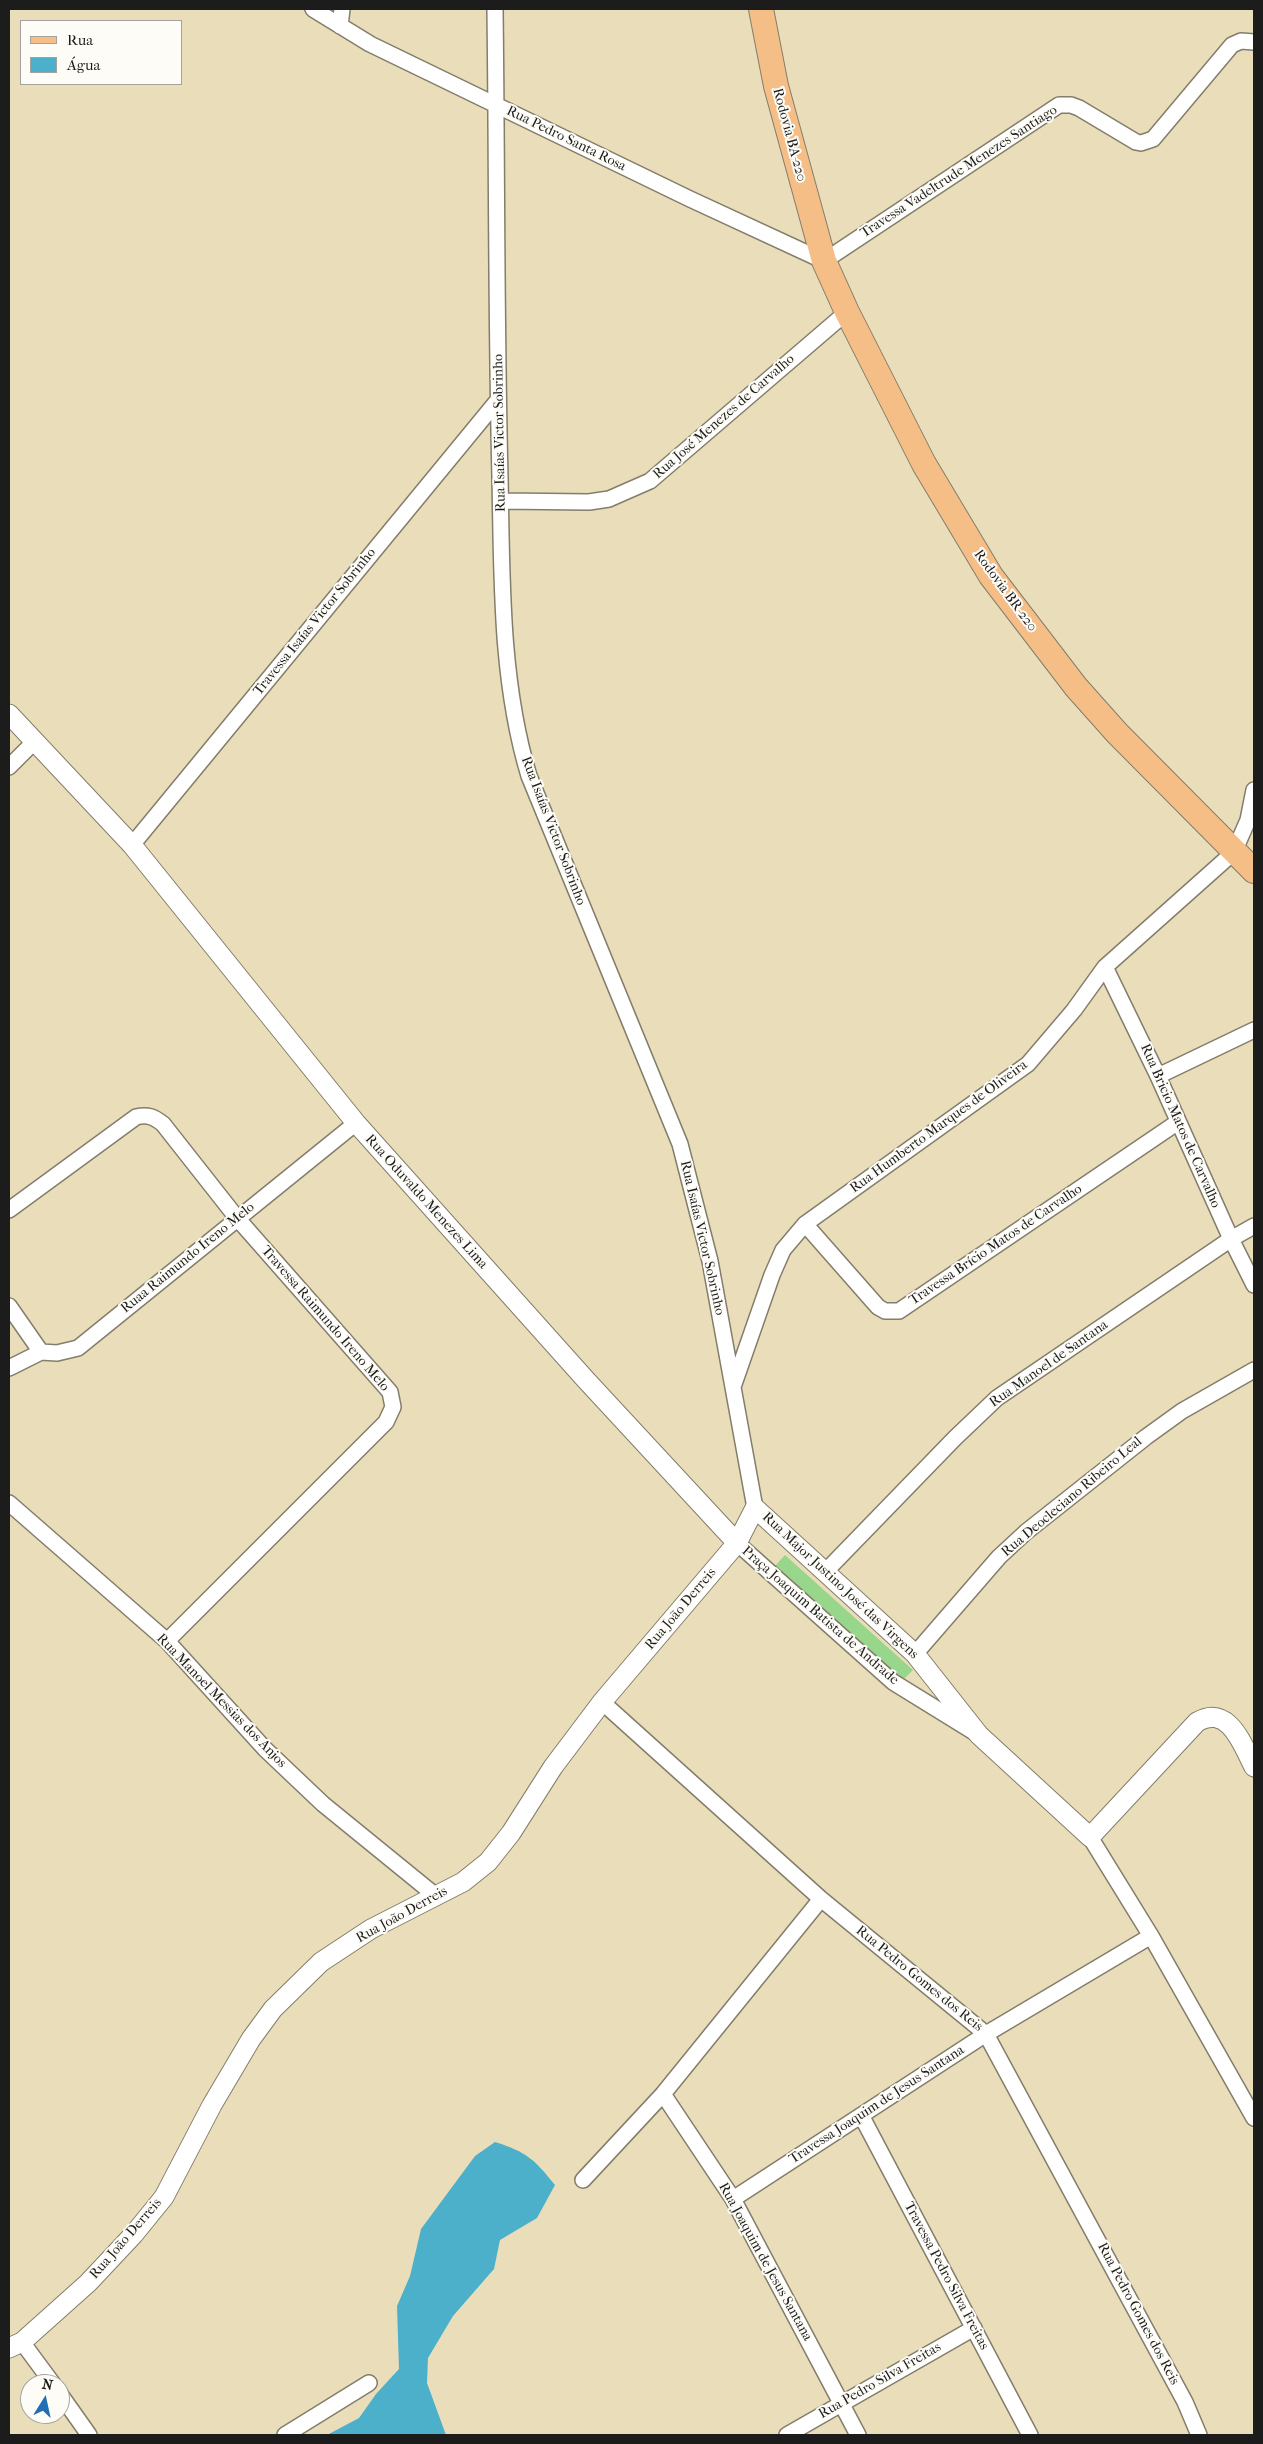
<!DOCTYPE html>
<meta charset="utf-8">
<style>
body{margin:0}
#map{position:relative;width:1263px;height:2444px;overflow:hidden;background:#eadeba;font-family:"IM FELL French Canon",serif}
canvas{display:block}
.frame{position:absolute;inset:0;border:10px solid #1c1c1c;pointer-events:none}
.legend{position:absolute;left:20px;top:20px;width:162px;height:65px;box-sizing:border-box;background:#fdfcf7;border:1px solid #a3a29f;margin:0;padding:6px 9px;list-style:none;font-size:15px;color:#1c1c1c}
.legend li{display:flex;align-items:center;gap:10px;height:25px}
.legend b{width:25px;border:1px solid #a3a29f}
.north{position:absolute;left:20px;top:2374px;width:50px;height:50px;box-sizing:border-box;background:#fdfcf7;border:1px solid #a3a29f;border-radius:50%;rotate:10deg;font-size:14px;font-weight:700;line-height:20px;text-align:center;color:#1c1c1c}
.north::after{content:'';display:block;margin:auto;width:18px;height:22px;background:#1f6fb2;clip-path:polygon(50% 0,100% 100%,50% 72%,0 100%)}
</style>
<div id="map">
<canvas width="1263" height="2444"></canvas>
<div class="frame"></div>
<ul class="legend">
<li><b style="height:6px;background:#f6be87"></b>Rua</li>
<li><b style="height:14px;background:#4cb0cb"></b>Água</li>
</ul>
<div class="north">N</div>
</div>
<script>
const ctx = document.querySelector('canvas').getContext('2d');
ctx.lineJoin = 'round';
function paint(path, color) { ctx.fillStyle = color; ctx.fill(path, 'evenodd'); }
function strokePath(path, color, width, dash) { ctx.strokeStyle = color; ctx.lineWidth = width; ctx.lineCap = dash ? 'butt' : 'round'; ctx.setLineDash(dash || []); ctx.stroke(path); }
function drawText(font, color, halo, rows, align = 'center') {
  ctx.font = font + ' "IM FELL French Canon",serif'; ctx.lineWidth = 4; ctx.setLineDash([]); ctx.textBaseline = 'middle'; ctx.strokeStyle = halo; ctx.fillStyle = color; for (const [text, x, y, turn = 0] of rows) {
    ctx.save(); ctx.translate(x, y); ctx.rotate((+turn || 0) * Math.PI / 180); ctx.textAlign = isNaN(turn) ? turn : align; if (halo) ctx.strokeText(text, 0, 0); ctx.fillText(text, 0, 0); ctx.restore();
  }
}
paint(new Path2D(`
 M785,1555L913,1670L903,1680L775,1566Z`), '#98d68c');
paint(new Path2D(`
 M495,2142C527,2152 535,2160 555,2185L537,2218L500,2240L494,2269L453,2316L428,2358L427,2383L446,2435H327L359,2418L376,2394L399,2369L397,2306L410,2276L421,2229L475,2156Z`), '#4cb0cb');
const minor = new Path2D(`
 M313,9L370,44L690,199L824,261L1059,105H1071L1079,108L1136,142L1141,143L1153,139L1232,45L1241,41L1254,42
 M495,9C497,165 496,321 500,477C502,577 500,680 529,776L680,1144L710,1261L755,1508
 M340,26L342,9
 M501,501L589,502L609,499L650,481L847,312
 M9,767L34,742
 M132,845L498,400
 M1105,967L1158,1076L1231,1239L1254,1285
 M1158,1076L1254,1030
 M9,1210L136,1117C148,1114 154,1117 163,1124L237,1218L390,1392L393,1407L386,1422L167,1641
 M805,1224L878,1307L885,1311H899L1178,1122
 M9,1306L41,1352
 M9,1368L41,1352L57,1353L78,1348L356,1123
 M734,1384L772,1275L783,1250L805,1224L1028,1064L1074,1010L1105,967L1234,852L1248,820L1254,790
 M9,1503L167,1641L265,1749L323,1804L436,1896
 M737,1543L893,1682L974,1732
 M825,1572L955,1438L997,1398L1231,1239L1254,1226
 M915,1654L999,1557L1026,1532L1146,1437L1182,1411L1254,1370
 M602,1702L821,1899L986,2034L1185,2402L1199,2435
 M1090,1837L1151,1936L1254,2118
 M663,2094L733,2199L858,2435
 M862,2117L1030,2435
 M583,2180L663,2094L821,1899
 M733,2199L986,2034L1151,1936
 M22,2342L53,2384
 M60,2394L89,2435
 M285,2435L369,2383
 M787,2435L974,2328`);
const tertiary = new Path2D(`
 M9,714L132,845L356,1123L586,1380L737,1543
 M9,2348L22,2342L88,2283L134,2234L164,2197L212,2105L251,2039L273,2009L321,1962L371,1929L463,1882L488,1862L511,1833L553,1767L602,1702L737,1543L755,1508L915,1654L979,1735L1090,1837L1197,1722C1229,1704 1242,1744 1254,1767`);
const primary = new Path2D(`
 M761,9L776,86L824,261L847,312L924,464L991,576L1076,687L1117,733L1254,871`);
strokePath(minor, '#837d6b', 18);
strokePath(tertiary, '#837d6b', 21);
strokePath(primary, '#837d6b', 26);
strokePath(minor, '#fff', 15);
strokePath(tertiary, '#fff', 19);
strokePath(primary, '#f6be87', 24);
drawText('14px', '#1c1c1c', '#fdfcf7', [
 ["Rodovia BA-220",789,135,75],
 ["Rua Pedro Santa Rosa",566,139,26],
 ["Travessa Vadeltrude Menezes Santiago",959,172,-33],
 ["Rua José Menezes de Carvalho",724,417,-41],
 ["Rua Isaías Victor Sobrinho",500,433,-91],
 ["Rodovia BR-220",1005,591,54],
 ["Travessa Isaías Victor Sobrinho",315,622,-51],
 ["Rua Isaías Victor Sobrinho",553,831,69],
 ["Rua Bricio Matos de Carvalho",1180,1126,66],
 ["Rua Humberto Marques de Oliveira",939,1127,-36],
 ["Rua Oduvaldo Menezes Lima",426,1202,48],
 ["Rua Isaías Victor Sobrinho",702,1238,77],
 ["Travessa Brício Matos de Carvalho",996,1245,-34],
 ["Ruaa Raimundo Ireno Melo",188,1258,-39],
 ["Travessa Raimundo Ireno Melo",325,1319,49],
 ["Rua Manoel de Santana",1049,1364,-35],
 ["Rua Deocleciano Ribeiro Leal",1072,1497,-40],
 ["Rua Major Justino José das Virgens",840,1586,43],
 ["Rua João Derreis",681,1609,-50],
 ["Praça Joaquim Batista de Andrade",820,1616,41],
 ["Rua Manoel Messias dos Anjos",221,1701,46],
 ["Rua João Derreis",402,1915,-29],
 ["Rua Pedro Gomes dos Reis",919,1979,39],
 ["Travessa Joaquim de Jesus Santana",877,2105,-33],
 ["Rua João Derreis",126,2239,-49],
 ["Rua Joaquim de Jesus Santana",765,2262,61],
 ["Travessa Pedro Silva Freitas",946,2276,62],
 ["Rua Pedro Gomes dos Reis",1138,2314,62],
 ["Rua Pedro Silva Freitas",880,2381,-30]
]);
</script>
